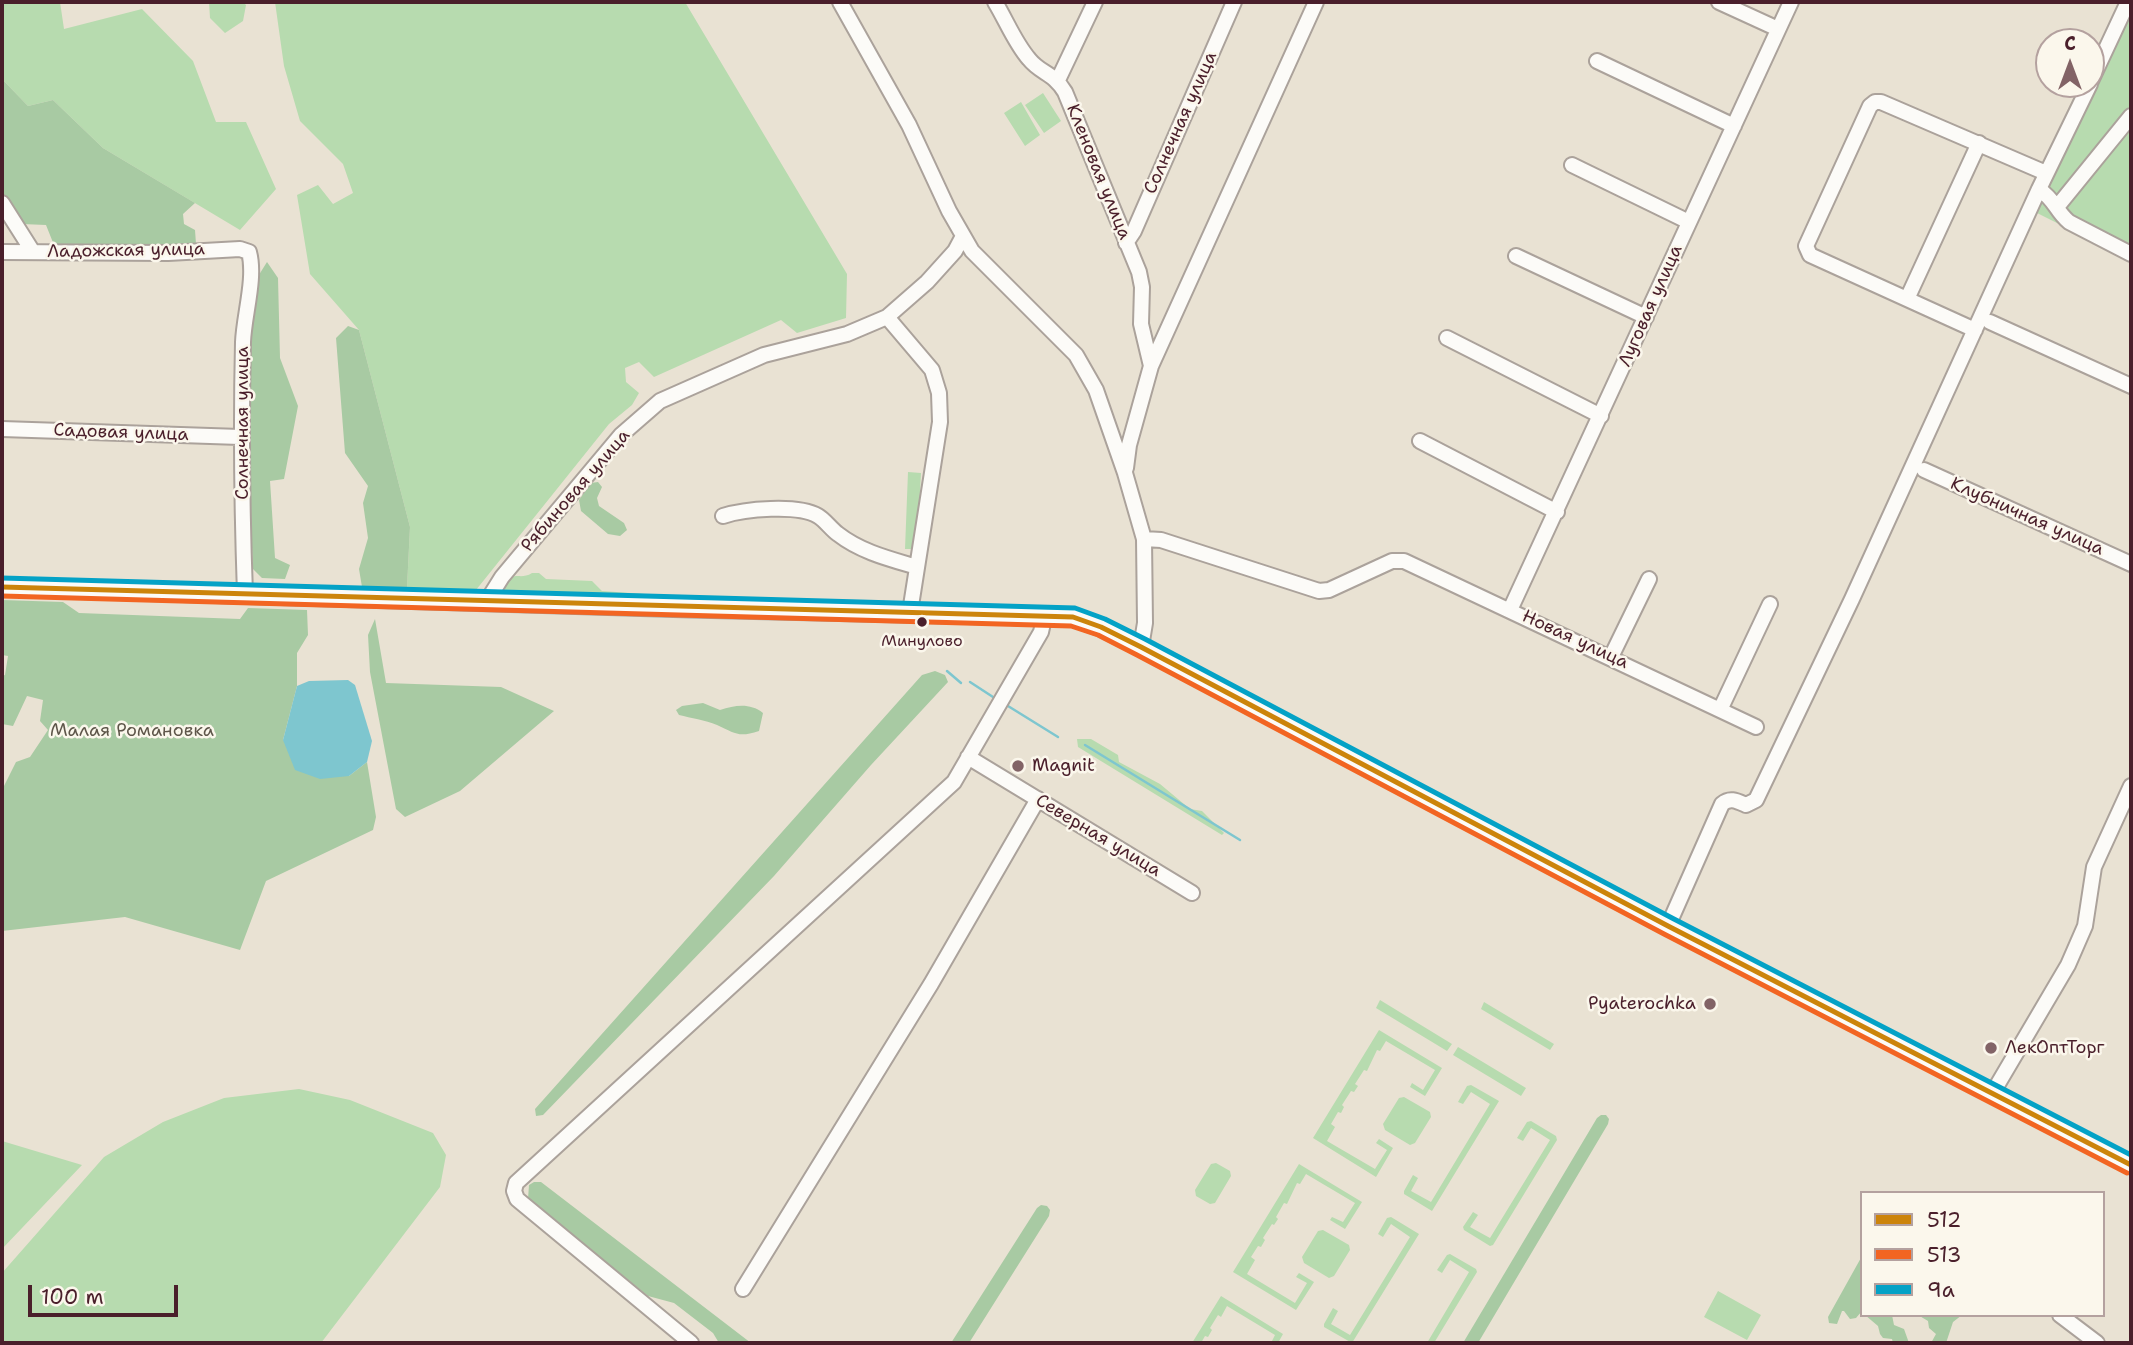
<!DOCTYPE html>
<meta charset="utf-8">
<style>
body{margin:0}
#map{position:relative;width:2133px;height:1345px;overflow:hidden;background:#e9e2d3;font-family:"Shantell Sans",sans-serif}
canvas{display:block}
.frame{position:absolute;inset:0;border:4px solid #4a1f2b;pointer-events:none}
.legend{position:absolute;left:1860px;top:1191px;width:245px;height:126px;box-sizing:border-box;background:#fbf7ec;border:2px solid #b4a19f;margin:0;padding:9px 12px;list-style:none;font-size:21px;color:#4a1f2b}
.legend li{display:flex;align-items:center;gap:14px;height:35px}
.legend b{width:35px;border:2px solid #b4a19f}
.north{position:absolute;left:2035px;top:28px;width:70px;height:70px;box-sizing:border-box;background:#fbf7ec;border:2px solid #b4a19f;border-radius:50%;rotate:0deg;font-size:19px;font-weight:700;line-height:28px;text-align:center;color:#4a1f2b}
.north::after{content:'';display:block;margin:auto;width:24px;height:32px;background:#826366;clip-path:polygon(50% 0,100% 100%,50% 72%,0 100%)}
.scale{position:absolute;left:28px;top:1285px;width:150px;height:32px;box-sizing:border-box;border:4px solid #4a1f2b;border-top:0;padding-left:9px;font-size:21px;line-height:24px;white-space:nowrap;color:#4a1f2b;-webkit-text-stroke:5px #fbf7ec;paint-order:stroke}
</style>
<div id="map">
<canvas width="2133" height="1345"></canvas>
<div class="frame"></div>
<ul class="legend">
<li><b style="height:9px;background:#cc840b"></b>512</li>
<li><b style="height:9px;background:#f26522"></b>513</li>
<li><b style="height:9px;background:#04a2c6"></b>9а</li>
</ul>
<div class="north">С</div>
<div class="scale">100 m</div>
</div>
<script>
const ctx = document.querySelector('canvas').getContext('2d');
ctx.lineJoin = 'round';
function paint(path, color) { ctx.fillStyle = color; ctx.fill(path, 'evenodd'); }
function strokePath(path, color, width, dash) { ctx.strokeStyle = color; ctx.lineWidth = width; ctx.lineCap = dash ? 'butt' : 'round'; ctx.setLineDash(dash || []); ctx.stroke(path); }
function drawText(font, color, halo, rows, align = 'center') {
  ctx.font = font + ' "Shantell Sans",sans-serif'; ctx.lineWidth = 5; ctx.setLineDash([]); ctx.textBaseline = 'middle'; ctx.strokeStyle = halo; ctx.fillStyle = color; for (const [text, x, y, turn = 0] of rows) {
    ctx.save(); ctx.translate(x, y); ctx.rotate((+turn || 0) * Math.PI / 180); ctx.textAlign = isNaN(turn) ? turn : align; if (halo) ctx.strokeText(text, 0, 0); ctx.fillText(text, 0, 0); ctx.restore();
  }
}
paint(new Path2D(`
 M2,2H60L64,29L142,9L193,61L216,122H246L276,189L240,230L103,148L53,100L28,106L2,79Z
 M209,2H243L246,5L243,21L225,33L210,18Z
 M275,2H685L847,274L846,318L797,333L781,320L654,377L639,362L625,368L626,382L639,393L632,405L609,424L476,590L407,588L410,527L359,330L310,274L297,195L318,185L333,204L353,193L343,164L300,121L284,66Z
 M2131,6V260L2033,211Z
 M1043,93L1061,121L1044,133L1025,105Z
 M1021,102L1040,135L1025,146L1004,113Z
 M908,472L921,473L917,549H905Z
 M532,573H539L546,579L592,581L602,591L645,594L655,598L505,590L504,586C513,569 520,581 532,573Z
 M1077,739H1091L1118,755L1119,762L1160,784L1190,809L1202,811L1224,833L1222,835L1078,747Z
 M1380,1000L1452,1044L1447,1051L1376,1008Z
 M1484,1002L1554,1044L1550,1050L1481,1009Z
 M1379,1030L1442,1068L1425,1096L1410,1087L1412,1083L1423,1090L1435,1070L1386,1041L1380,1051L1377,1050L1367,1071L1364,1070L1355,1084L1358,1086L1354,1092L1351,1091L1342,1105L1344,1107L1341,1113L1338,1112L1331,1124L1335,1127L1327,1141L1375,1169L1387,1150L1376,1143L1379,1139L1393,1148L1376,1177L1313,1138Z
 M1458,1047L1526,1088L1521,1096L1453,1055Z
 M1471,1085L1499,1101L1432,1211L1404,1194V1191L1413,1175L1418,1178L1411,1191L1431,1202L1490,1104L1471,1092L1463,1104L1458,1102L1467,1086Z
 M299,1089L350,1100L433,1133L446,1155L440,1187L321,1343H2V1273L104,1157L163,1122L224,1098Z
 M1404,1097L1430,1112L1431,1117L1415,1143L1410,1145L1385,1130L1383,1124L1399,1098Z
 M1531,1121L1556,1136L1557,1140L1493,1245L1490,1246L1464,1230L1463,1227L1473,1212L1478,1215L1470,1227L1490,1238L1550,1140L1531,1128L1523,1141L1517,1138L1527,1122Z
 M2,1141L82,1165L2,1249Z
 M1216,1163L1230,1171L1231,1176L1215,1203L1210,1204L1196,1196L1195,1190L1211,1164Z
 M1299,1164L1362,1202L1345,1229L1330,1220L1332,1217L1343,1222L1355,1203L1306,1174L1300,1184L1297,1183L1287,1204L1284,1203L1276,1217L1278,1219L1274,1225L1272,1224L1263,1238L1265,1240L1261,1247L1258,1246L1251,1257L1255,1260L1247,1274L1295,1303L1307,1283L1296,1277L1299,1273L1314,1282L1296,1310L1233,1272Z
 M1391,1217L1419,1234L1352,1343L1324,1327V1324L1333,1308L1338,1311L1331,1324L1350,1335L1410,1237L1391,1224L1383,1237L1378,1234L1387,1218Z
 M1323,1230L1349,1245L1350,1250L1334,1276L1329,1278L1304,1263L1302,1257L1318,1231Z
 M1450,1254L1476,1269L1477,1272L1434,1343H1427L1469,1272L1450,1260L1442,1273L1437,1270L1447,1255Z
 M1718,1291L1761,1315L1747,1340L1704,1317Z
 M1221,1296L1283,1334L1278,1343H1271L1275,1335L1227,1306L1221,1317L1218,1315L1210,1328L1212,1330L1208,1337L1205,1336L1201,1343H1192Z`), '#b7dbaf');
paint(new Path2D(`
 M2,79L28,106L53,100L103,148L195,203L183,214L184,224L195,230L196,244L54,245L46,225L22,224L2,193Z
 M267,262L278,278L280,358L298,406L284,479L270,481L275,558L290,565L285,579L262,578L253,569L247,440L249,340L257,278Z
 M348,326L359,330L410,527L407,588L362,587L359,569L368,538L363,503L368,486L345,453L336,338Z
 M598,482L602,487L597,498L599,506L624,523L627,530L620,536L608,534L581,511L579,500L591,483Z
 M2,600L63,602L79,613L240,619L248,608L307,610L308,635L297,653V686L283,740L349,776L367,762L376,817L373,830L266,881L240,950L125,917L2,931V790L16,762L30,757L48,730L40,721L43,700L27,696L13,726L2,724V676L5,675L8,656L2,655Z
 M375,619L386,683L501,687L554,711L460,791L405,817L396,809L370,672L368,635Z
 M935,671L945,675L948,682L871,765L774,876L543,1115L536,1116L535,1109L922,675Z
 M703,703L720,710C736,705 750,703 763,713L759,731C738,738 735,733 717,725C705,720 691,718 679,715L676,710L682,706Z
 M1601,1115H1606L1609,1119L1608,1124L1478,1343H1463L1597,1118Z
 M534,1182H541L751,1343H719L713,1333L674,1303L648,1296L528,1199L529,1185Z
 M1041,1205L1047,1206L1050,1210L1049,1216L969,1343H951L1037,1208Z
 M1862,1256V1311L1856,1318L1850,1319L1844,1311H1842L1837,1324L1829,1323L1828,1317Z
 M1865,1315H1892L1894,1325L1904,1329L1909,1343H1893L1892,1339L1883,1338L1880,1334L1878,1326Z
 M1918,1315H1962L1953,1322L1946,1343H1931L1936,1334L1929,1328L1928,1321Z`), '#a8caa3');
paint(new Path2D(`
 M348,680L355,685L372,741L367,762L349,776L320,779L295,770L283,740L297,686L309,681Z`), '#7ec6cf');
strokePath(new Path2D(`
 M947,671L961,683
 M970,682L993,697
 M1008,706L1058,737
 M1085,745L1240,840`), '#7ec6cf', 2.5);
const minor = new Path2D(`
 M840,2L909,125L949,211L972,251L1076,355L1096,390L1125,473L1144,539L1145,623L1141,647
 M995,2C1006,20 1015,43 1029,59C1041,74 1053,72 1065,92L1139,272L1142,287L1141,324L1151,366
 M1719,2L1778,29
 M1597,61L1734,126
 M1058,80L1095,2
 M2091,81L2128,2
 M1572,165L1689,222
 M2039,189C2056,201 2055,210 2069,222L2131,254
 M2,203L33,252
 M2057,207L2131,116
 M1126,243L1134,231L1234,2
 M2,252L168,253L240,249L249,252C256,278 244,315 243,342C241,426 242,510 245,594
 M1516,256L1646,317
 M1907,299L1979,143
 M887,317L932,370L939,393L940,422L910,612
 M1990,322L2131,386
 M1975,330L1810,255L1806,246L1870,106L1875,102H1881L2046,173
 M1447,338L1601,416
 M2,429L240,437
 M1420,441L1557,512
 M1126,468L1129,445L1151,366L1316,2
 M1924,470L2131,564
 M723,516C744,509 798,504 818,516C825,520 831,529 838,534C861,552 890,559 917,567
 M1144,539L1161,540L1319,591L1329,590L1392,561H1404L1756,727
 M487,601L502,577L621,435L660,401L764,355L847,334L887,317L927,282L955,251L963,236
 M1510,610L1791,2
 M1611,657L1649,579
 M1720,710L1770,604
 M968,757L1192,893
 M1668,926L1722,804C1730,797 1737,801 1746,805L1756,800L1852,599L2039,189L2090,84
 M1992,1094L2068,965L2085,926L2094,867L2131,786
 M743,1289L931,984L1038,799
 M2060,1315L2097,1343
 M691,1343L517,1199L514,1191L516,1183L954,782L1041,632L1045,614`);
const major = new Path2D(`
 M2,587L690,608L1073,617L1101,627L1141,647L1668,926L2131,1165`);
strokePath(minor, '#aba29b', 18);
strokePath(major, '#aba29b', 21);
strokePath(minor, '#fcfbf8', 14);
strokePath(major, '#fcfbf8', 18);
strokePath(new Path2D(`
 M2,587L1073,617L1101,627L1141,647L1668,926L2131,1165`), '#cc840b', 5);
strokePath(new Path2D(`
 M2,596L1071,626L1098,635L1137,655L1664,934L2127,1173`), '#f26522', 5);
strokePath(new Path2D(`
 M2,578L1075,608L1105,619L1145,639L1672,918L2131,1155`), '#04a2c6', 5);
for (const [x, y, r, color] of [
 [922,622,6,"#4a1f2b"],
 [1018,766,7,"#826366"],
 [1710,1004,7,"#826366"],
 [1991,1048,7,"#826366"]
]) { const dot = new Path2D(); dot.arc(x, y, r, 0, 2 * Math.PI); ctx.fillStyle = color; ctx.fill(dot); strokePath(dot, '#fbf7ec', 2.5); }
drawText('16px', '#4a1f2b', '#fbf7ec', [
 ["Минулово",922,642]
]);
drawText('18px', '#4a1f2b', '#fbf7ec', [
 ["Солнечная улица",1181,123,-66],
 ["Кленовая улица",1098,172,68],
 ["Ладожская улица",126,251,-1],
 ["Луговая улица",1651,306,-66],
 ["Солнечная улица",243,423,-90],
 ["Садовая улица",121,433,2],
 ["Рябиновая улица",576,491,-49],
 ["Клубничная улица",2027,517,24],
 ["Новая улица",1575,640,25],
 ["Северная улица",1098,836,31]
]);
drawText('18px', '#5e564a', '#fbf7ec', [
 ["Малая Романовка",132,731]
]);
drawText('18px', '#4a1f2b', '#fbf7ec', [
 ["Magnit",1032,766],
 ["Pyaterochka",1696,1004,"right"],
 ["ЛекОптТорг",2005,1048]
], 'left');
</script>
